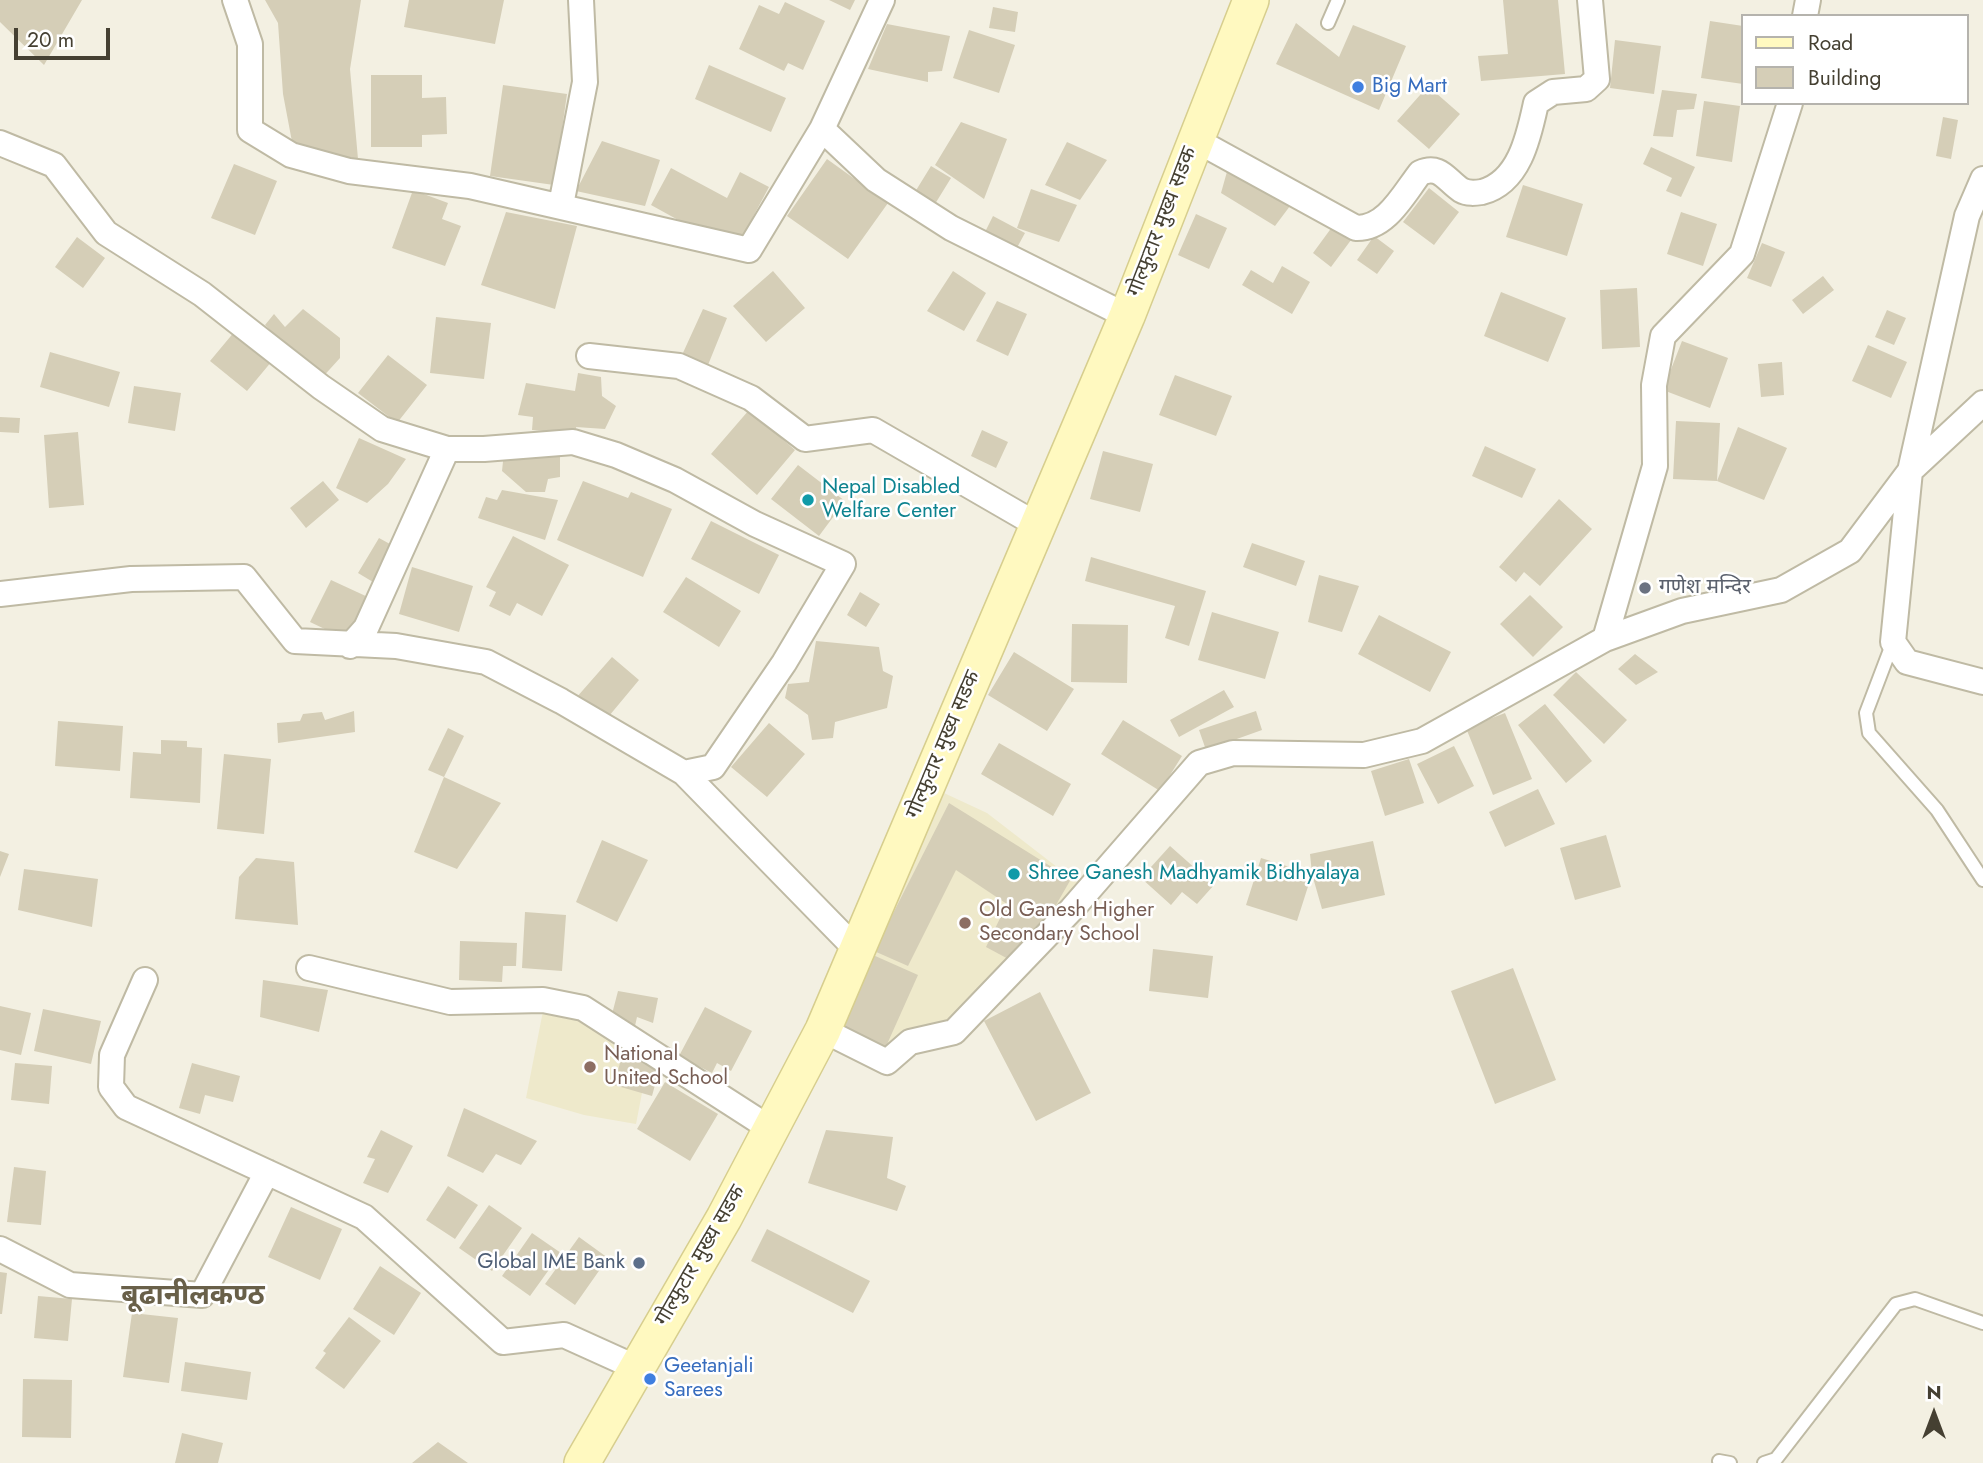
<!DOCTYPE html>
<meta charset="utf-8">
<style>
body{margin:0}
#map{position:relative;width:1983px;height:1463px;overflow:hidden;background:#f3f0e2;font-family:Jost,sans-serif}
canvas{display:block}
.legend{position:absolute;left:1741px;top:14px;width:228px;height:91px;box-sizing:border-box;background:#fff;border:2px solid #b5b3ad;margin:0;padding:9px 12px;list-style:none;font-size:21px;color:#454032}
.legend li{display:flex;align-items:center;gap:14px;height:35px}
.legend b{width:35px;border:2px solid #b5b3ad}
.north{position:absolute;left:1899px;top:1379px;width:70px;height:70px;-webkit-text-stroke:5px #fff;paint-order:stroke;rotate:0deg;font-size:19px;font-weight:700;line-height:28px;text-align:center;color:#454032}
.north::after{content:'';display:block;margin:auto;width:24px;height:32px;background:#454032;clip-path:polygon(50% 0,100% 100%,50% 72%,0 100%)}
.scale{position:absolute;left:14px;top:28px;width:96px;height:32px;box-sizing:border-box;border:4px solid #454032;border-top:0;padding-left:9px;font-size:21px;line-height:24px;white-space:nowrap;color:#454032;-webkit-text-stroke:5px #fff;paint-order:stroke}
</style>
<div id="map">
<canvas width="1983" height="1463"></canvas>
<ul class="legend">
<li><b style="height:9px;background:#fff9c0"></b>Road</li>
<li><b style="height:19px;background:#d5ceb7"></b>Building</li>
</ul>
<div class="north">N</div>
<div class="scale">20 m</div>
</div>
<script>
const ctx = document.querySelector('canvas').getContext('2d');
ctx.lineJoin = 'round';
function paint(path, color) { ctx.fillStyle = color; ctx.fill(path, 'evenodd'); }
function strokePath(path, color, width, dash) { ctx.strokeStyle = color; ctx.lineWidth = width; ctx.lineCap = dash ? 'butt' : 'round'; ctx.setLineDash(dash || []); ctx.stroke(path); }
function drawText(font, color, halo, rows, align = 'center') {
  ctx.font = font + ' Jost,"Noto Sans Devanagari",sans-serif'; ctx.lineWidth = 5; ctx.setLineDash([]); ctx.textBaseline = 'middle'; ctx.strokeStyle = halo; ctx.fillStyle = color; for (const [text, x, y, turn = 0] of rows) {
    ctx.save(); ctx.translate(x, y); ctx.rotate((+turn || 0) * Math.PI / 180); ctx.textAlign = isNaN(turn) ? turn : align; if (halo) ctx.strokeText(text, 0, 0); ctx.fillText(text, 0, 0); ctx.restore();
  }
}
paint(new Path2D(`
 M944,793L987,813L1079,884L953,1022L883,1055L834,1027Z
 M560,1003L653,1036L636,1124L584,1115L526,1098L543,1011Z`), '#eee9cb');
paint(new Path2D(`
 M0,0H82L44,65L0,22Z
 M265,0H361L350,69L358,159L293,147L283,94L278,23Z
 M409,0H504L495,44L404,27Z
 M829,0H855L850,10Z
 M1503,0H1558L1565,74L1481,81L1478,56L1508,54Z
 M785,2L825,21L803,70L788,63L784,71L739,49L759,5L779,14Z
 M993,7L1018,12L1015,32L989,28Z
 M1710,21L1743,26V84L1701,78Z
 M1296,23L1339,57L1353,25L1406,46L1379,110L1276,64Z
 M887,24L950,36L942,71L928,72V82L868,69Z
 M969,30L1015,45L999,93L953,78Z
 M1615,40L1661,46L1654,94L1610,88Z
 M709,65L786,98L771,132L695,99Z
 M371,75H422V98L446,97L447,134L422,135V147H371Z
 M503,85L567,94L554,185L490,176Z
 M1428,86L1460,114L1429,149L1397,121Z
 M1662,90L1697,94L1694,109L1677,110L1673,137L1653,136Z
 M1704,101L1740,106L1732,162L1696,156Z
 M1943,117L1958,120L1951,159L1936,156Z
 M961,122L1007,139L984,199L935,165Z
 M602,141L660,160L645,206L576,191Z
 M1067,142L1107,160L1080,200L1045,185Z
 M1651,147L1695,167L1681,197L1666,191L1672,178L1643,164Z
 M827,159L888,203L848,259L787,216Z
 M1230,161L1296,198L1275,226L1221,193Z
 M234,164L277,181L255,235L211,218Z
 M931,166L951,178L935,204L915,192Z
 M671,168L727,198L740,172L769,187L740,241L715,228L708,237L678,225L680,221L651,205Z
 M1523,185L1583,204L1567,256L1506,237Z
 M1429,188L1459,212L1434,245L1403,222Z
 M1031,189L1077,205L1059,242L1017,228Z
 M413,190L448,203L442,219L461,226L445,266L392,248Z
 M506,212L577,226L555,309L481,285Z
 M1681,212L1717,224L1703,266L1667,254Z
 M1196,214L1227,228L1209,269L1178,255Z
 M993,216L1025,233L1013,255L982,238Z
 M1335,223L1354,236L1331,267L1313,253Z
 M1374,236L1394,251L1377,274L1357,260Z
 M77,237L105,258L83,288L55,267Z
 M1762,243L1785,252L1771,287L1747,278Z
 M1282,266L1310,282L1292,314L1242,285L1251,270L1273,283Z
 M773,271L805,308L766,342L733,306Z
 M953,271L986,293L964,331L927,311Z
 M1823,276L1834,290L1803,314L1792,300Z
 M1637,288L1640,347L1602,349L1600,290Z
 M1501,292L1566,318L1548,362L1484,336Z
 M997,301L1027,314L1008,356L976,341Z
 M303,309L340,338V358L320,380L265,325L274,314L285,327Z
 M703,309L727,318L708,365L682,355Z
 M1887,310L1906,318L1894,345L1875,337Z
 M436,317L491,323L484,379L430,373Z
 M235,331L272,361L247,391L210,361Z
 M1682,341L1728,358L1710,408L1663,390Z
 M1868,345L1907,362L1891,398L1852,381Z
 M50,352L120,372L109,407L40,387Z
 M388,355L427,385L397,423L358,393Z
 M1782,362L1784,395L1761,397L1758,364Z
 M578,373L601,377L602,396L616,406L605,429L576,427L577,434L532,430L533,417L518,415L526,383L575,391Z
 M1175,375L1232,396L1216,436L1159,415Z
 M134,386L181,393L175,431L128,423Z
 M749,410L795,450L757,495L711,454Z
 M0,417L20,418L19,433L0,432Z
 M1676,421L1720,423L1717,481L1673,479Z
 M1738,427L1787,448L1764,500L1717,481Z
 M982,430L1008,442L996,468L971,456Z
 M78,432L84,505L49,508L44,435Z
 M359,438L406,459L388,484L367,503L336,488Z
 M1485,446L1536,469L1522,498L1472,476Z
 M560,451V477L548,479L545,492H526L502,471L504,452Z
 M1103,451L1153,464L1140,512L1090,499Z
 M798,465L845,501L819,536L771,499Z
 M323,481L339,500L306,528L290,508Z
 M583,481L628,498L631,492L672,509L643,577L557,540Z
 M502,490L558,500L545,540L478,518L486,497L497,500Z
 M1559,499L1592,529L1540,586L1524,572L1516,582L1499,567Z
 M711,521L779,555L759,594L691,559Z
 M513,536L569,565L542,616L517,603L510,616L489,606L496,592L486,587Z
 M379,538L399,549L378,585L358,573Z
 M1252,543L1305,561L1296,586L1243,567Z
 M1091,557L1206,591L1189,646L1165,638L1175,606L1085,581Z
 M412,567L473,586L459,632L399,614Z
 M1319,575L1359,586L1342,632L1308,622Z
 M686,577L741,611L719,647L663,612Z
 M331,580L370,598L350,641L310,622Z
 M860,592L880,604L866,627L847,615Z
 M1530,595L1563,627L1533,657L1500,624Z
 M1212,612L1279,632L1265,679L1198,660Z
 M1379,615L1451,652L1430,692L1358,654Z
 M1072,624L1128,625L1127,683L1071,682Z
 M816,641L879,647L883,671L893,676L887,708L835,722L833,738L812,740L808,715L785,698L788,684L809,682Z
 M1014,652L1074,689L1047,731L988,695Z
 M1635,654L1658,672L1636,685L1618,669Z
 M612,657L639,680L604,722L576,698Z
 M1576,672L1627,720L1604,744L1553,695Z
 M1224,690L1234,707L1179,737L1170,720Z
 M1545,704L1592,761L1566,783L1518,725Z
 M354,711L355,732L278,743L277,723L300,721L303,714L322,712L325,720Z
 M1256,711L1262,730L1206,750L1199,730Z
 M1505,713L1532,779L1493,795L1466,728Z
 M1123,720L1182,756L1160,791L1101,754Z
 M58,721L123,726L120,771L55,766Z
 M769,723L805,754L767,797L731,767Z
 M448,728L464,736L444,777L428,770Z
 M161,740L187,741V747L202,748L200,803L130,798L133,752L161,754Z
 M999,743L1071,784L1053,816L981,774Z
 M1454,746L1474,786L1438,804L1417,764Z
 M224,754L271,759L264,834L217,829Z
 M1409,759L1424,803L1385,816L1371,771Z
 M444,777L501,803L457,869L414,852Z
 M1538,789L1555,824L1505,847L1489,812Z
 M949,803L1071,879L1045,924L1012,961L986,947L1007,904L956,870L908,966L874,951Z
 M1606,835L1621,887L1575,900L1560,848Z
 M602,840L648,860L617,922L576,902Z
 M1373,841L1385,895L1322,909L1312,874L1297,921L1246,905L1261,858L1312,874L1310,854Z
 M1170,846L1214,885L1197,904L1182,892L1171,905L1141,878Z
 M0,851L9,854L0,877Z
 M256,858L294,862L298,925L235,919L239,877Z
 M24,869L98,879L92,927L18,910Z
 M525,912L566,915L562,971L522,968Z
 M460,941L517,943L516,966H503L502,982L459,980Z
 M1153,949L1213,956L1208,998L1149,991Z
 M873,955L918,975L884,1051L839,1023Z
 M1513,968L1556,1080L1495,1104L1451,991Z
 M263,980L328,990L319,1032L260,1017Z
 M618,991L658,998L653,1023L637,1017L635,1026L611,1018Z
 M1040,992L1091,1093L1036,1121L984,1021Z
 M0,1006L31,1013L21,1055L0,1050Z
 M705,1007L752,1031L731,1071L717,1063L712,1073L679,1056Z
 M43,1009L101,1021L91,1064L34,1051Z
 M623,1052L661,1063L652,1096L614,1085Z
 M15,1063L52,1066L49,1104L11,1100Z
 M192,1063L240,1076L233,1102L205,1095L200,1114L179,1108Z
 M665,1082L718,1114L690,1161L637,1129Z
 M464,1108L537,1141L521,1165L496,1154L483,1173L447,1156Z
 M381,1130L413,1146L388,1193L363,1183L375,1159L367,1157Z
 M826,1130L893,1137L887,1178L906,1186L897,1211L808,1183Z
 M14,1167L46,1171L41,1225L7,1222Z
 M448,1186L478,1205L455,1239L426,1220Z
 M489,1205L522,1228L492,1271L459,1248Z
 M291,1207L342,1229L320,1280L268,1257Z
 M767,1229L870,1281L853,1313L751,1261Z
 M532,1233L561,1253L530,1296L502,1276Z
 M579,1237L608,1258L575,1305L545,1284Z
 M380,1266L421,1293L394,1335L353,1309Z
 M0,1272L7,1273L2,1314H0Z
 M38,1296L72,1299L68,1341L34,1338Z
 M132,1313L178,1318L169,1383L123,1377Z
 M349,1317L381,1341L344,1389L315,1368L326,1353L323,1351Z
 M185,1362L251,1372L247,1400L181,1391Z
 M23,1379L72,1380L71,1438L22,1437Z
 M182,1433L223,1443L218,1463H175Z
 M438,1442L468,1463H412Z`), '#d5ceb7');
const lane = new Path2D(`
 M1328,23L1338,0
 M1893,642L1866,713L1869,733L1937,810L1983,880
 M1719,1461L1730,1463
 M1764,1463L1776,1459L1896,1304L1915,1299L1983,1323`);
const street = new Path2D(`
 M235,0L250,44V130L291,155L349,171L470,186L749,250L822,129L882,0
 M1805,16L1808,0
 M822,129L876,180L951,228L1127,316
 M1194,139L1356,228C1386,229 1403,195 1420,173C1440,164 1446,180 1461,190C1468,194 1475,193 1482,192C1520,182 1529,135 1536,103L1553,92L1586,89L1597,79L1590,0
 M0,143L54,165L106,233L202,294L321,387L382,429L447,449L366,628L350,646
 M1983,179L1967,216L1910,471L1893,642L1907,662L1983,682
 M561,205L585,82L581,0
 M589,356L679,366L751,398L805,439L873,430L1039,526
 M447,449H484L573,442L616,455L675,480L755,524L843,564L784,663L713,767L684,773
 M0,594L131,579L244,577L295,641L396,646L486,662L561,701L684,773L856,949
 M1605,639L1655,466L1654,385L1663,336L1742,254L1790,103
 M309,968L450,1002L543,1000L583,1008L771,1129
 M145,980L112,1055L111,1087L126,1107L364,1217L503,1342L564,1335L637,1368
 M823,1030L887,1062L910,1042L954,1032L1072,909L1199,763L1233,753L1364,755L1422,741L1605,639L1682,611L1781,590L1850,551L1910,471L1983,403
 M0,1249L70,1285L202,1295L267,1172`);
const secondary = new Path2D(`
 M582,1463L724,1218L823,1030L1127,316L1251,0`);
strokePath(lane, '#bfbaa4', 16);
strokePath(street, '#bfbaa4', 28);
strokePath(secondary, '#d7ce8e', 38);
strokePath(lane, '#fff', 12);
strokePath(street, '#fff', 24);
strokePath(secondary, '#fff9c0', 35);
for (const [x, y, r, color] of [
 [1358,87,7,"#3f7fe0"],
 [808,500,7,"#0f9aa8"],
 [1645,588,7,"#6b7280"],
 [1014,874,7,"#0f9aa8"],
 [965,923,7,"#8d6e63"],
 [590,1067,7,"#8d6e63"],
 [639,1263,7,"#5c6f8a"],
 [650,1379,7,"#3f7fe0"]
]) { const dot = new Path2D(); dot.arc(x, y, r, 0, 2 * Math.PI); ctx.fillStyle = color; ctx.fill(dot); strokePath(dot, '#fff', 2.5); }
drawText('21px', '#366cbe', '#fff', [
 ["Big Mart",1372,87],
 ["Geetanjali",664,1367],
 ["Sarees",664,1391]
], 'left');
drawText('21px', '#454032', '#fff', [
 ["गोल्फुटार मुख्य सडक",1163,222,-69],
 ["गोल्फुटार मुख्य सडक",944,745,-67],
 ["गोल्फुटार मुख्य सडक",701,1256,-60]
]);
drawText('21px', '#0d838f', '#fff', [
 ["Nepal Disabled",822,488],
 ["Welfare Center",822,512],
 ["Shree Ganesh Madhyamik Bidhyalaya",1028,874]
], 'left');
drawText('21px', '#5b616d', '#fff', [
 ["गणेश मन्दिर",1659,588]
], 'left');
drawText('21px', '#785e54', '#fff', [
 ["Old Ganesh Higher",979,911],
 ["Secondary School",979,935],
 ["National",604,1055],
 ["United School",604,1079]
], 'left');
drawText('21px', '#4e5e75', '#fff', [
 ["Global IME Bank",625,1263]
], 'right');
drawText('bold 28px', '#696049', '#fff', [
 ["बूढानीलकण्ठ",193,1297]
]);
</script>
